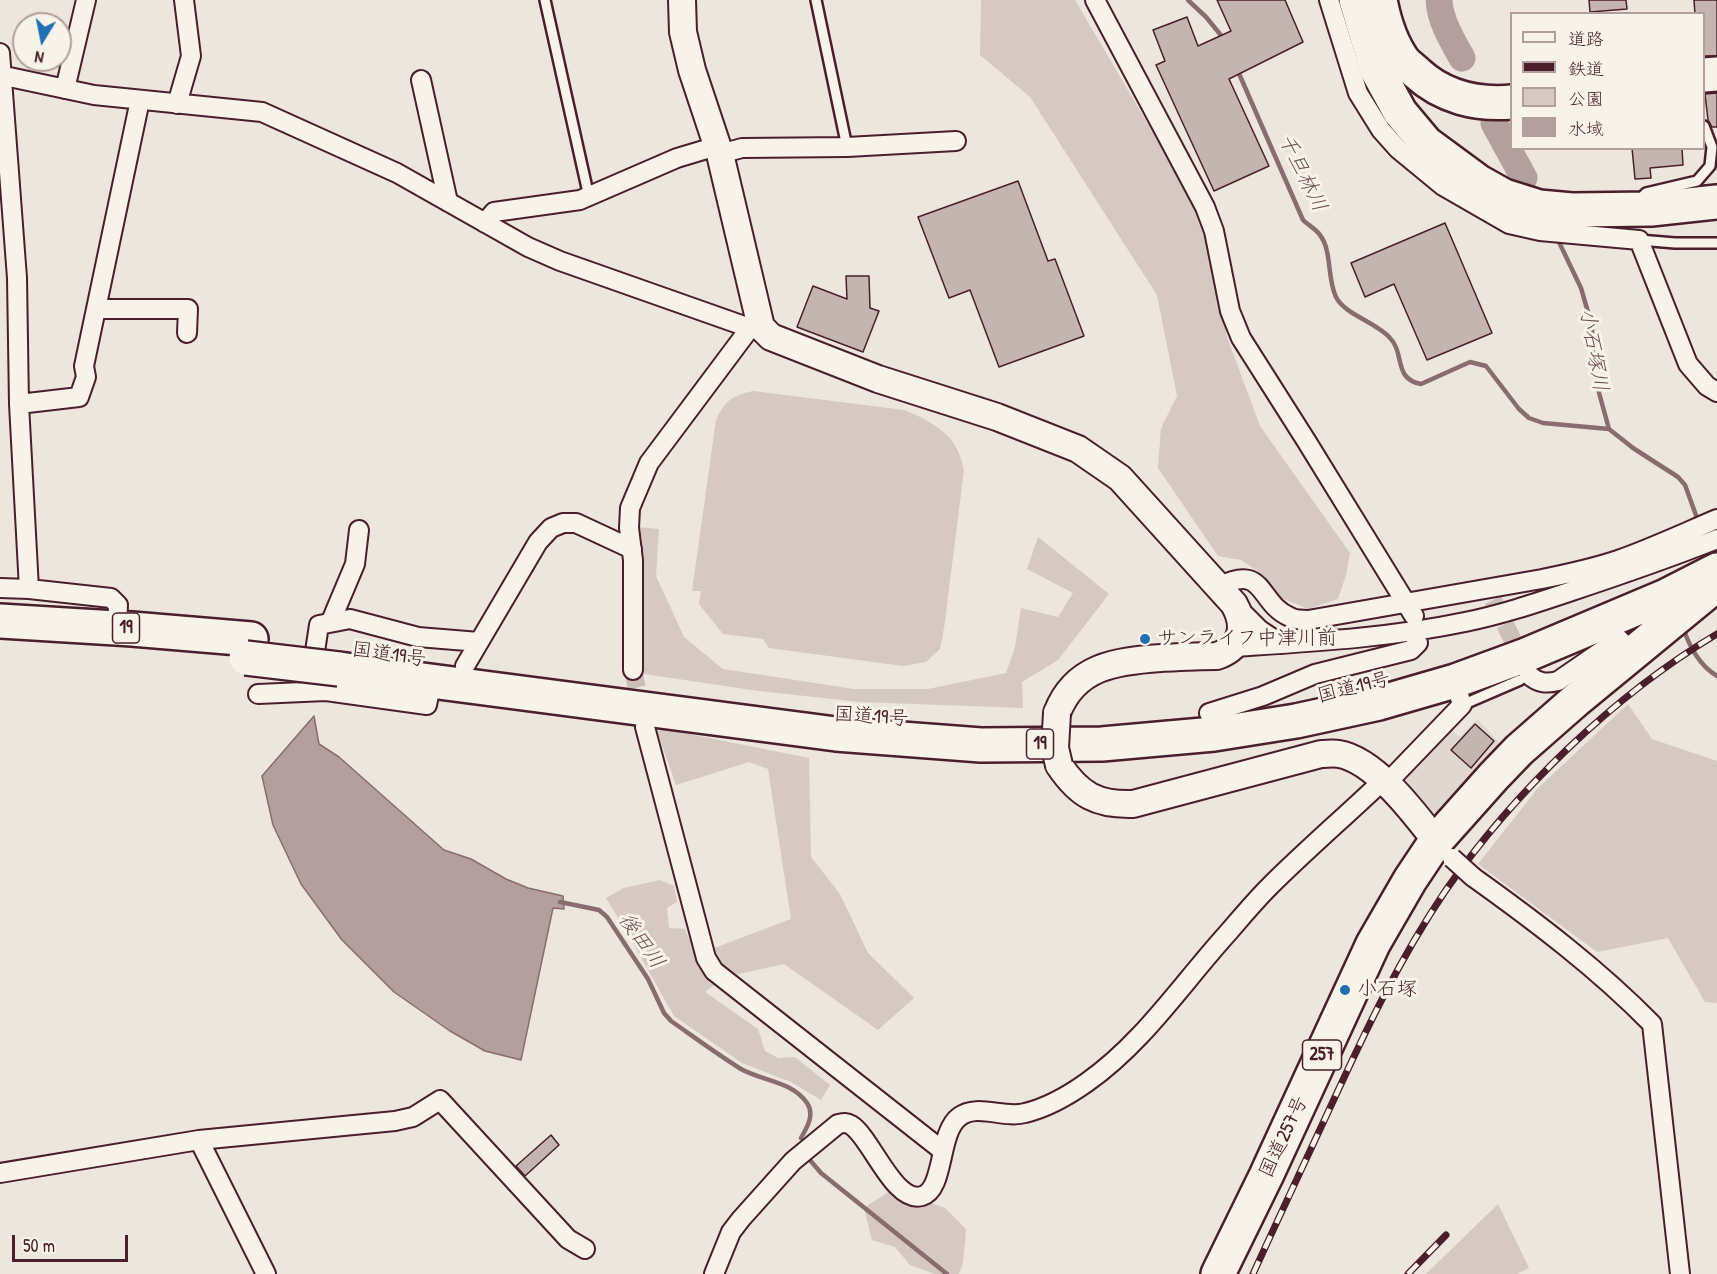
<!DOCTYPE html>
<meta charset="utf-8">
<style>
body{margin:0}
#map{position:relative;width:1717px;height:1274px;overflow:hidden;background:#ece6dd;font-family:"Patrick Hand","Klee One",sans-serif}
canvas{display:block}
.legend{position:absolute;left:1510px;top:12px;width:195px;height:138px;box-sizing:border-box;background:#f7f3e8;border:2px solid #b29e9c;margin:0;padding:8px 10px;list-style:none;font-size:18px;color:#4a1f2b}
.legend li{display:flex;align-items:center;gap:12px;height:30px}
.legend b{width:30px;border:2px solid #b29e9c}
.north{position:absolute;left:12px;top:12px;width:60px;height:60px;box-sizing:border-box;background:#f7f3e8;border:2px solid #b29e9c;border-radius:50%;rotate:190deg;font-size:16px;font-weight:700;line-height:24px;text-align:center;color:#4a1f2b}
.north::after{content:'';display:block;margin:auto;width:21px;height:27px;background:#1f6fb2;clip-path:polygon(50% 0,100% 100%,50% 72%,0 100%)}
.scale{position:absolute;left:12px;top:1235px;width:116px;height:27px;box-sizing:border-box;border:3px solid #4a1f2b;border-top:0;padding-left:8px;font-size:18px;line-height:21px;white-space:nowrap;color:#4a1f2b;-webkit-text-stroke:4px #f7f3e8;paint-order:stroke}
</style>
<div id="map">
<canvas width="1717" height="1274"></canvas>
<ul class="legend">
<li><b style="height:8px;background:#f7f3e8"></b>道路</li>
<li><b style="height:8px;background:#4a1f2b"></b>鉄道</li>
<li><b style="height:16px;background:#d5c9c2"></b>公園</li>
<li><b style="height:16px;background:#b39f9d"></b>水域</li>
</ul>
<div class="north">N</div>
<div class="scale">50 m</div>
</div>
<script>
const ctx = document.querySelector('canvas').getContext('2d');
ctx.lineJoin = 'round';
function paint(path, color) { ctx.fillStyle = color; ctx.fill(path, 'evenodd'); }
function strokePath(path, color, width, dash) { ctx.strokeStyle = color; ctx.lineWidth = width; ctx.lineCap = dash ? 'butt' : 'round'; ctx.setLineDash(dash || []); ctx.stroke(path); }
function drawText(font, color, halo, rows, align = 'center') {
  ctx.font = font + ' "Patrick Hand","Klee One",sans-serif'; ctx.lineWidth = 6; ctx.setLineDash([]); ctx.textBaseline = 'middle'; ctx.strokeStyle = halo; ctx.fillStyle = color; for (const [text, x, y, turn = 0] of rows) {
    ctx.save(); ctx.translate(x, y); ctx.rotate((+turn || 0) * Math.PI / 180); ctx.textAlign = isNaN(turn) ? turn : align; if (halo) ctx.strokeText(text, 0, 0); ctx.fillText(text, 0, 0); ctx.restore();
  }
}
paint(new Path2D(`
 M1477,719L1502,745L1475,772L1440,813L1430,814L1400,778L1449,728L1460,737Z`), '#e0d7d0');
paint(new Path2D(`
 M981,0H1075L1209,228L1227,337L1260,426L1350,553L1346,575L1338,599L1308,609L1277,596L1259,572L1241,560L1218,556L1158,468L1161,428L1177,396L1157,295L1030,97L980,55Z
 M753,391L904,410C924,418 949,430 958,451C961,457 962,464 964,470L944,628L940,649L926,662L903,666L769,648L763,639L723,634L699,604L701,591H692L716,420C726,399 731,397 753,391Z
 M638,527L659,529L656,576L684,637L723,669L854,689H928L1006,673L1015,647L1021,608L1058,617L1073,593L1027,569L1038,537L1109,594L1058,660L1022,682L1023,708L860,702L759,691L644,674Z
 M1628,704L1652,739L1717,761V1003L1705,1002L1668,938L1597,952L1478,864L1538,788Z
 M669,730L809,758L811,857L840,894L868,953L914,998L878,1030L784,964L725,977L705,992L758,1029L765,1051L778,1058L795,1057L830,1085L821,1100L791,1082L742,1063L674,1016L629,936L606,898L624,888L660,880L674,886L677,902L667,908L669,928L685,929L696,955L791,919L768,769L749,762L676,785L657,731Z
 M893,1189L912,1203H931L945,1208L966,1229L963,1263L959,1274H935L910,1265L895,1247L872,1240L864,1208Z
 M1498,1204L1529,1268L1517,1274H1426Z`), '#d5c9c2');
const water = new Path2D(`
 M314,716L319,744L339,757L444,850L471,859L506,879L528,888L563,896L564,909L553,908L521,1060L485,1051L450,1031L394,992L342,940L301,884L273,825L262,776Z`);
paint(water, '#b39f9d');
strokePath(water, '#896c6f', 1.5);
strokePath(new Path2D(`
 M1188,0L1206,17L1224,39
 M1237,69L1303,220C1308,225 1316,229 1320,235C1332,250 1327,279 1336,297C1345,315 1376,322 1390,338C1405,353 1393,379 1421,384L1470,362L1486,366L1519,409L1529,418L1543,423L1609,429L1633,448L1678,477L1685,485L1697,518
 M1558,240L1581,288L1592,326L1593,371L1609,429
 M1683,628C1690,647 1699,665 1717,676
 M560,902L599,910L607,917L648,979L664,1013L671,1021C694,1037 717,1054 741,1069C762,1081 792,1081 807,1103C815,1115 807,1127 801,1138
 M809,1159L821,1173L947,1274`), '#896c6f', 4.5);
strokePath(new Path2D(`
 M1439,0C1440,21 1452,40 1462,58
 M1494,123L1524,178`), '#b39f9d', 27);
const building = new Path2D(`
 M1217,0H1285L1303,42L1229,79L1269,166L1214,191L1156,65L1165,61L1153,30L1187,17L1198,46L1231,31Z
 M1589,0H1626L1627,9L1590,12Z
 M1694,0H1717V56H1704V14H1695Z
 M1717,93V127H1712L1708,120L1705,94Z
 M1632,148H1682L1683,165L1650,168L1651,178L1635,179Z
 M1018,181L1048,261L1055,259L1084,336L999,367L970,290L949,298L918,217Z
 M1445,223L1492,333L1427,360L1394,284L1365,297L1351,263Z
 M846,276H869L870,308L879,311L863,352L797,327L813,286L847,299Z
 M1475,724L1494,741L1471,768L1451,750Z
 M551,1135L559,1145L525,1176L516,1166Z`);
paint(building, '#c4b5b0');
strokePath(building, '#4a1f2b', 1.5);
strokePath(new Path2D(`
 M1493,600L1524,663
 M633,670L643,715`), '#ccbeb9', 18, [18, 9]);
const lane = new Path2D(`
 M545,0L589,197
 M816,0L847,147
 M1639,200L1646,193L1697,181L1710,166L1712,147L1704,126
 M1639,240L1675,243H1717
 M1462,705L1520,680`);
const street = new Path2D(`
 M1095,0L1205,207L1214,231L1230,311L1241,338L1307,442L1414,616
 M1329,0L1358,93L1381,130L1398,149L1443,186L1509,224L1540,231L1639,240L1688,364L1707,386L1717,392
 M0,53L17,278L19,404L29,589L0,588
 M0,75L94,95L262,112L397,173L528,247L560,261L750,328L761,327
 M421,80L448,202
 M65,89L86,0
 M177,104L191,56L184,0
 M720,154L742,148L847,147L956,141
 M485,223L494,212L580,200L677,158L717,146
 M96,309H188L187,333
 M19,404L79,397L86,377L84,366L140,100
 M1218,587C1266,562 1257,603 1290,617C1295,620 1302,620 1308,620L1542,579C1567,574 1594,568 1618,560C1652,548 1684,533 1717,519
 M29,589L111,598L118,605L117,628
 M1237,607L1260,630L1281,644
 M331,621L355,564L359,530
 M1233,647C1310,642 1389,638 1465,622C1500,615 1533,604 1566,593C1617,576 1667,559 1717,539
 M465,666L538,542L551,528L563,523H576L632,549
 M633,670V560L629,528L630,508L649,463L750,328
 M1529,675C1538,683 1546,684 1558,681L1619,639L1632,653
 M309,691L319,625L350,619L418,637L479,642
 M258,694L326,691L427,705L432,681
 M1209,713L1263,696L1315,674L1411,650L1418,643
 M645,727L706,958L714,971L943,1151
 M1473,877C1536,922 1598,969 1652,1024L1680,1274
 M199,1140L266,1274
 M0,1173L199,1140L395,1121L413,1117L440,1100L568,1239L585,1249
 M714,1274L731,1232L741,1219L793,1161L838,1124C843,1123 846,1122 851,1125C871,1137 894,1204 922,1196C945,1189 938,1133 959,1117C977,1103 1004,1119 1025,1113C1046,1108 1069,1095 1086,1083C1142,1044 1181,985 1226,935C1240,919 1254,902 1269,887C1303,853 1340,821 1375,788L1387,783L1462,705L1455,681`);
const secondary = new Path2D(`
 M682,0L683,32L692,70L720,154L761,327L771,337L878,379L997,417L1078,449L1120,478L1234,604C1247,627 1242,647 1217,656C1198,656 1180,657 1161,658C1116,661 1075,666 1057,713
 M1059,765C1079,795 1097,805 1133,804L1321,754C1327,754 1333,753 1339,754C1375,760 1415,814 1436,841`);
const highway = new Path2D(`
 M1356,0L1377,70L1400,112L1426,143L1479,182L1504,196L1539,207L1572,210L1651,209L1717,202
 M1380,0C1384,21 1391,43 1403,60C1407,65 1413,69 1417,73C1443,97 1477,105 1512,102
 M1704,75L1717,74
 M0,621L132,629L251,639
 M339,669L836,734L981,745L1102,744L1214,734L1296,721L1379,703L1455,681L1526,655L1666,596L1717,570
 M1218,1274L1266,1176L1373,944L1410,880L1436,841L1494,776L1519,750L1576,700L1716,585`);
strokePath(lane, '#4a1f2b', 14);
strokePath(street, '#4a1f2b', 22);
strokePath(secondary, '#4a1f2b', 30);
strokePath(highway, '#4a1f2b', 38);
strokePath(lane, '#f7f3e8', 9);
strokePath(street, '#f7f3e8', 18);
strokePath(secondary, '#f7f3e8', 26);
strokePath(highway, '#f7f3e8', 33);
const rail = new Path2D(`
 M1253,1274C1278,1219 1304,1164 1329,1110C1364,1034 1399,959 1446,890C1514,792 1614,695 1717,634
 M1408,1274L1446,1235`);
strokePath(rail, '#4a1f2b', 7);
strokePath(rail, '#f7f3e8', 4.5, [14]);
const streetBridge = new Path2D(`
 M1452,858L1473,877`);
const secondaryBridge = new Path2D(`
 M1057,713L1055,748L1059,765`);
const highwayBridge = new Path2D(`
 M246,658L339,669`);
strokePath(streetBridge, '#4a1f2b', 22, []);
strokePath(secondaryBridge, '#4a1f2b', 30, []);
strokePath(highwayBridge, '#4a1f2b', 38, []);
strokePath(streetBridge, '#f7f3e8', 18);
strokePath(secondaryBridge, '#f7f3e8', 26);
strokePath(highwayBridge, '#f7f3e8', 33);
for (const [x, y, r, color] of [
 [1145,639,6,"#1f6fb2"],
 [1345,990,6,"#1f6fb2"]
]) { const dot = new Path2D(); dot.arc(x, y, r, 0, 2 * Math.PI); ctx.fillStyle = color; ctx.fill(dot); strokePath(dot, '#f7f3e8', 2); }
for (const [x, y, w] of [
 [126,628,27],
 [1040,744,27],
 [1322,1055,39]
]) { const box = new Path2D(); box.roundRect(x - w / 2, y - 15, w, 30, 4.5); ctx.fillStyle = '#f7f3e8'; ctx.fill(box); strokePath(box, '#4a1f2b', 1.5); }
drawText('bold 18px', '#4a1f2b', null, [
 ["19",126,628],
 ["19",1040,744],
 ["257",1322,1055]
]);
drawText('20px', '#4a1f2b', '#f7f3e8', [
 ["サンライフ中津川前",1157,639],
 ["小石塚",1357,990]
], 'left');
drawText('20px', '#4a1f2b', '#f7f3e8', [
 ["国道19号",389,655,8],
 ["国道19号",1354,688,-14],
 ["国道19号",871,717,4],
 ["国道257号",1284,1137,-65]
]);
drawText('italic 21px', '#6f4c53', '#f7f3e8', [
 ["千旦林川",1302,173,64],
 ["小石塚川",1593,350,80],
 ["後田川",641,941,55]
]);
</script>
